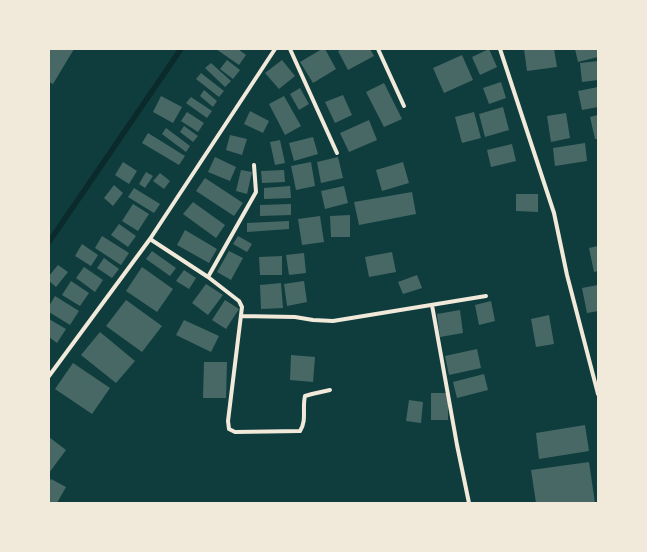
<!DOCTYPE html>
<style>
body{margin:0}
#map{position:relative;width:647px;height:552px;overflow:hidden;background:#0f3d3e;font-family:Lato,sans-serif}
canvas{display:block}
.frame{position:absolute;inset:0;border:50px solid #f1e9da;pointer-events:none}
</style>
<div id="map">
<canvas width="647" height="552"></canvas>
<div class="frame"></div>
</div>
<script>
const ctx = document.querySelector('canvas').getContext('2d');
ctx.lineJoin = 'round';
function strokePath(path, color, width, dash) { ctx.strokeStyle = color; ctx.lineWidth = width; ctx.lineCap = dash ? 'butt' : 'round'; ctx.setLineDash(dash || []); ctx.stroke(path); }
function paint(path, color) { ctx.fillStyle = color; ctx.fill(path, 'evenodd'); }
strokePath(new Path2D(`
 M49,242L181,49`), '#0a2a2b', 5.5);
paint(new Path2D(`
 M49,49H74L53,84L49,82Z
 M216,49H238L246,55L239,65Z
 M322,49H325L336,69L313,83L300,62Z
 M343,49H370L374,56L348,70L338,51Z
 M489,49L497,67L480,75L472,57Z
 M524,49H554L557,67L527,71Z
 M575,49H598V57L578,62Z
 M462,55L473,80L444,93L433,68Z
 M227,60L240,70L233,79L220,69Z
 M282,60L295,76L279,89L265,73Z
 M598,61V80L582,82L580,63Z
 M211,63L231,81L225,87L205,68Z
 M201,73L224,91L219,97L196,79Z
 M501,82L506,98L489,104L483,88Z
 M384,83L402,119L384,127L366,92Z
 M598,87V107L582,110L578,91Z
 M300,88L309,104L299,110L290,94Z
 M204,90L217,101L213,107L200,96Z
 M343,95L352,115L335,123L325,102Z
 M161,96L182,107L173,123L153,112Z
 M284,96L301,126L285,135L269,104Z
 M191,97L212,111L207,118L186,103Z
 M503,107L509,130L485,137L479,114Z
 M250,111L269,121L263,133L244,124Z
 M187,112L204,123L198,132L181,121Z
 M474,112L481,138L462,143L455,117Z
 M566,113L570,138L551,142L547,116Z
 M598,115V139H595L590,117Z
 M369,120L377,140L349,152L340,133Z
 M184,126L198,136L193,142L180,132Z
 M166,128L190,146L186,152L162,134Z
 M148,133L185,156L179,165L142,143Z
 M230,135L247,139L242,155L226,150Z
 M313,137L318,154L294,161L289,143Z
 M280,140L285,163L275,165L270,142Z
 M585,143L587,161L555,166L553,148Z
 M512,144L516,161L491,167L487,150Z
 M215,157L236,167L230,181L208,172Z
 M338,157L343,178L321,183L317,162Z
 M123,162L137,171L129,184L115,175Z
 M311,162L315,186L296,190L291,166Z
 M403,162L409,183L382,191L376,170Z
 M241,170L252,172L247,194L236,191Z
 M284,170L285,182L262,183L261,171Z
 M146,172L153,176L145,188L139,184Z
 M160,173L170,181L164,189L153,181Z
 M205,178L243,203L234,216L196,191Z
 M114,185L123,193L113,206L104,198Z
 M290,186L291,198L264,199V188Z
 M344,186L348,203L325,209L321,191Z
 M134,188L160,204L154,213L128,197Z
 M412,192L416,214L359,225L354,202Z
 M516,194H538V212L516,211Z
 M193,202L225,225L216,238L183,214Z
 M133,204L149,214L138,231L122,221Z
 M291,204V215L260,216V205Z
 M350,215V237H331L330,216Z
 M320,216L324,242L302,245L298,219Z
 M289,221V229L247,232V223Z
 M119,224L136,236L128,247L111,235Z
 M185,230L217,249L209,263L177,245Z
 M102,236L129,253L121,265L95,248Z
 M238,236L252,244L247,252L233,244Z
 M82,244L98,255L91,266L75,256Z
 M598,246V271L594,272L589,248Z
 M152,251L176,268L170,276L146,259Z
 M229,251L243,258L231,280L217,272Z
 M392,252L396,272L369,277L365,257Z
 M304,253L306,273L289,275L286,255Z
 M282,256V275H260L259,257Z
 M104,258L119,269L112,278L97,268Z
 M58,265L68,272L56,287L49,281V276Z
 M84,267L103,280L95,292L76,278Z
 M142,267L173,289L157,312L126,291Z
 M184,270L196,278L189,289L176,281Z
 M417,275L422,288L403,294L398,282Z
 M71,281L89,293L80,306L62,295Z
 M304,281L307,302L287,306L284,284Z
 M281,283L283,308L261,309L260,285Z
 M206,284L223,295L208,315L192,303Z
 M598,285V311L587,313L582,288Z
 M55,296L79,311L70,325L49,312V306Z
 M126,300L162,326L142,352L106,326Z
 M225,300L239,309L226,329L212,320Z
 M491,301L495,321L479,325L475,305Z
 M460,310L463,333L440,337L437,314Z
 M549,315L554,344L536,347L531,319Z
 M49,319L66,329L57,343L49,337Z
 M184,320L219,336L211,352L176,335Z
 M100,332L135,361L116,383L81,355Z
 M477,349L481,368L449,375L445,356Z
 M291,355L315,357L313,382L290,380Z
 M204,362H227L226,398H203Z
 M73,363L110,388L92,414L55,389Z
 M484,374L488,390L457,398L453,382Z
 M431,393H448V420H431Z
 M409,400L423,402L421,423L406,421Z
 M585,425L589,451L539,459L536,433Z
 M49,437L66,450L49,473Z
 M589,462L595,503H536L531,470Z
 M51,479L66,487L57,503H49V482Z`), '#486865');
strokePath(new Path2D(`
 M290,49L337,153
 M378,49L404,106
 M500,49L554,213L567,275L598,394
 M150,239L208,277L256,192L254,165
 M208,277L239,301L242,307L228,421L229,429L235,432L300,431C307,421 302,408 305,396L312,394L330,390
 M432,305L457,445L469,503
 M241,316L295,317L313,320L333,321L486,296
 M49,376L150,239L275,49`), '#f1e9da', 4);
</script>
